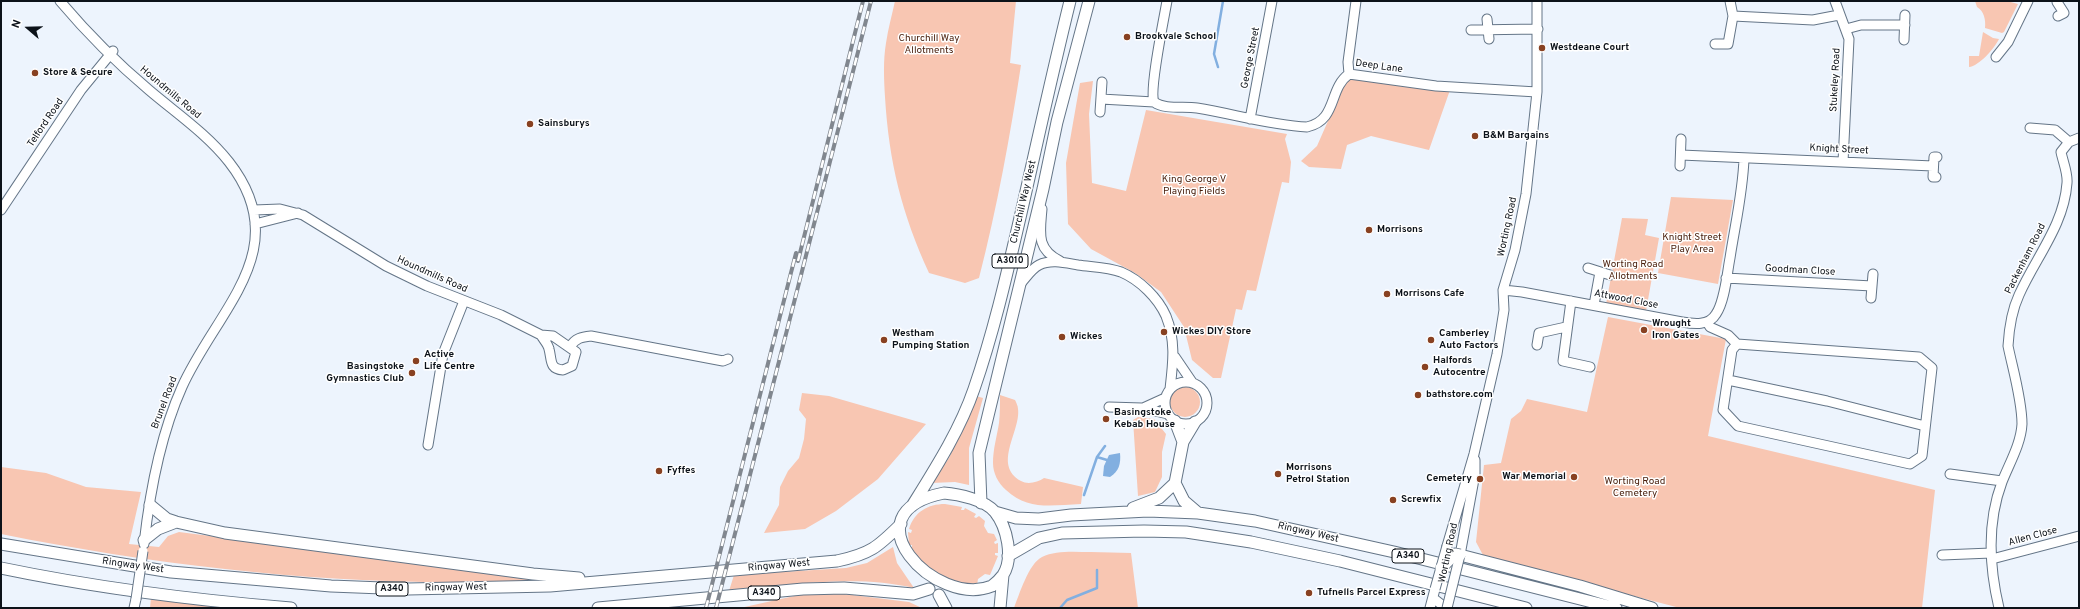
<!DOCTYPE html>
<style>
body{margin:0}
#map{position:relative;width:2080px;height:609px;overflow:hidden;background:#edf4fd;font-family:Overpass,sans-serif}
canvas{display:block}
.frame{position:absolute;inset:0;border:2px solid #0c1219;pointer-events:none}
.north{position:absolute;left:8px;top:8px;width:40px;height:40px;-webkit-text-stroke:3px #fff;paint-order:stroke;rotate:290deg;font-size:11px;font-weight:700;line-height:16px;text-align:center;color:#0c1219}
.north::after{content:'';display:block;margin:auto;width:14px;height:18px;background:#0c1219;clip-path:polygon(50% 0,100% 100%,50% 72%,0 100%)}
</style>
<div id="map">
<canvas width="2080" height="609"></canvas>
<div class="frame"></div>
<div class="north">N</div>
</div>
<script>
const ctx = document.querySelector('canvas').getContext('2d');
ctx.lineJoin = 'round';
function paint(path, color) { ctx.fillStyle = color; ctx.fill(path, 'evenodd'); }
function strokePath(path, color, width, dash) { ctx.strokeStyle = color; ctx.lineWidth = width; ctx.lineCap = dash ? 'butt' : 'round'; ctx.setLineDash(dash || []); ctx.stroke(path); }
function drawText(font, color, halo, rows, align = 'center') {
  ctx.font = font + ' Overpass,sans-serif'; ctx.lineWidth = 3; ctx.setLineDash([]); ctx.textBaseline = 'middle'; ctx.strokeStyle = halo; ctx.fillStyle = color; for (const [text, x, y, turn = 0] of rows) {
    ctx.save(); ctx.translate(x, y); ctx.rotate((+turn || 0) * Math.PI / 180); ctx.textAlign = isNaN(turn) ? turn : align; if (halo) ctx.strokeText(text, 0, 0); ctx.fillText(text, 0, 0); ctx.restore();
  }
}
paint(new Path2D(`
 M895,1H1016L1010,63L1021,65C1010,137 997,208 979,278L965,283L929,273C902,214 889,163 885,97C884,79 883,61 886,43C888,29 892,15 895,1Z
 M1975,1H2007L2018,4L2004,32L2002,33L1985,28C1986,20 1984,11 1977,7Z
 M1983,32L1993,38L1999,39C1994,49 1979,66 1969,67V56H1979Z
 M1370,79L1450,90L1429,150L1371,136L1347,145L1341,169L1309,167L1301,161L1317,146L1346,80Z
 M1093,81L1089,114L1092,183L1126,191L1146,110L1287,134L1285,139L1291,162L1289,183L1282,182L1256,291L1247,290L1242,310L1236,309L1221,378H1213L1192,360L1184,327L1161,292L1135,273L1091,249L1068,224L1066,163L1080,83Z
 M1671,197L1733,200L1718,284L1658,273Z
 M1622,218L1648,219L1645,235L1659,238L1646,311L1606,304Z
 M1608,317L1726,339L1708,436L1935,490L1922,608H1680L1484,557L1476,542L1484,465L1501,463L1511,419L1521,411L1527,399L1587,412Z
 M1170 402a15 15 0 1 1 30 0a15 15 0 1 1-30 0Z
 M802,393L829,396L926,424L878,479L836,511L805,529L764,533L779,505L780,487L788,471L799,458L804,439L806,419L799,410Z
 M1000,395L1015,400C1016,402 1018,406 1018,409C1021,431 992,465 1021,481C1028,485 1038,482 1044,478L1083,487L1081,504C1053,505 1028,511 1006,490C998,483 993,473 993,463C993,449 997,436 999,423C1000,414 1000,404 1000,395Z
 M976,396L983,398L969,448V485L955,482L931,483L949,458Z
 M1138,417L1154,419L1166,434L1162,452V477L1155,492L1138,496L1133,420Z
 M1,467L46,473L86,487L141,492L129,544L159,547L168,536L179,532L539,578V580C361,589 176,569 1,534Z
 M945,504L962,507L961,510H964L965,508L976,514L974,517L976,518L979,516L985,521L984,526L988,533L994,534L997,540L994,542L995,544L998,543V553H995V555L998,556L990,575L985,574L978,579L977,585L943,586L909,548L912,547V545H909L908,532L911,533L912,530L909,529C914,512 928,504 945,504Z
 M893,547L897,563L914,588C856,574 788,585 729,591L734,575L846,568L867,563Z
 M1091,552L1131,553L1138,608H1014C1019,595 1029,563 1042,557C1056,550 1075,552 1091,552Z
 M828,592L909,602L922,608H740L808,593Z
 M151,598L241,608H150Z`), '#f8c6b2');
paint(new Path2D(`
 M1120,453C1121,464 1119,471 1110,477L1103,476L1104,466L1109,455Z`), '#82afe0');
strokePath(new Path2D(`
 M1218,67L1214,54L1223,1
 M1097,457L1107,460
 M1084,495L1097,457L1105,446
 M1060,608L1067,600L1097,588V570`), '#82afe0', 2.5);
const minor = new Path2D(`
 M60,1C87,33 117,63 149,90C176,113 207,134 229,162C297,249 217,309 182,387C160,436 150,490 144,544
 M1730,1L1733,16L1813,20L1839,15
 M1835,1L1849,39L1843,162
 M2057,2L2064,13L2058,16
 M1487,19L1489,39
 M1846,29L1861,25H1905
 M1471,30L1538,29
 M1904,40L1905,15
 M1715,44H1728L1733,16
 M1996,57L2008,42L2028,1
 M1349,74L1348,62L1356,1
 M1101,99L1154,102
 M1154,102C1165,110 1184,106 1197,108C1234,114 1270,125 1307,127C1338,120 1328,89 1349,74L1436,86L1537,92
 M1154,102C1149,91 1164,18 1167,1
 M1100,112L1102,82
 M1250,119L1272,1
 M2030,128L2055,130L2069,142
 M1681,155L1933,166
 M1680,166L1681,139
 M1936,177H1933L1934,157H1937
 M1042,209C1040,233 1036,249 1060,261
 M1,210L81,90L113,51
 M254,210L280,209L303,215L386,266L427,286L501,315L541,335L553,336L576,352L572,366L563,370C549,369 552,360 549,349C548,344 543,339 541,335
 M255,224L298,213
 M1588,268L1610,275
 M1726,278L1872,286
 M1020,284C1026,278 1031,269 1039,265C1051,259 1066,263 1078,265C1092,267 1108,267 1121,272C1140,280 1158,298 1166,316C1176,341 1173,363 1170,389
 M1503,290L1522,292L1682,322C1694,324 1709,326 1716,314C1725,301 1727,273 1730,258C1735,225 1743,192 1744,158
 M1871,298L1873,274
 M1571,301L1563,361L1590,367
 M1594,305L1600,272
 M1707,322L1710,327L1728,335L1737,344
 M1737,344L1919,357L1932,368L1922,456L1910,464L1738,426L1723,410L1732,350Z
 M1537,345L1539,333L1566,327
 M570,347C575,338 582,337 591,336L723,361L728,359
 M1175,357L1192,382
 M1728,380L1827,401L1925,426
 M1165 403a21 21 0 1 1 42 0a21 21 0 1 1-42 0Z
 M1109,407L1142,408L1168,414
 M1143,408L1165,398
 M428,445L443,354L464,301
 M1950,474L2002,481
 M1447,546L1474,454L1497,354L1504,310L1503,290L1515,250L1526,194L1537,92V1
 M1460,555L1475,474V460
 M1942,555L1991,553
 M1992,559L2079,536
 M1433,598L1446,608
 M134,608L136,599
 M1430,608L1435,589
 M1999,608C1989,566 1987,522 2002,482C2009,464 2021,444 2022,424C2022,400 2013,370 2008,346C2009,329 2012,310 2019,295C2036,257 2064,225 2067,183C2068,173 2063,162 2061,152L2069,142L2079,138`);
const major = new Path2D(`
 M1175,421L1183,442
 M1195,422L1183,442L1175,483L1184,501L1198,513
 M944,493C959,494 985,500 995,512C1007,527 1014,558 1003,575C1000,579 996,583 992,586C936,609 844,513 944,493Z
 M981,503L979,453L1043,189L1057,122L1089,1
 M150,505L167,519L176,522L225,533L533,574L579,578
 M912,506C935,469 960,430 974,389C993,334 1006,278 1019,222C1036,148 1052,74 1070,1
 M1133,508L1159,498L1175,483
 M995,512L1016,518L1039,519L1071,515L1148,511L1198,513L1255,521L1394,552L1616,608
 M144,540L158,529L176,522
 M1,544L171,572L331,586L408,589L550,586L837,561C870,554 878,547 901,524
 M1460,555L1580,586L1652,608
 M1008,556L1039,538L1062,533L1144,531L1186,532L1251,542L1340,561L1526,608
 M1,568C97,588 193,600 291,608
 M939,595L946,608
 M598,608L803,589L844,588L913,594L929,589
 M1000,608L1003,575`);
strokePath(minor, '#647587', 11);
strokePath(major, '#647587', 13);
strokePath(minor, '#fff', 9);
strokePath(major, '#fff', 11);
const rail = new Path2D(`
 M798,261L863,1
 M706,608L796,253
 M716,608L871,1`);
strokePath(rail, '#81878f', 4);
strokePath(rail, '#fff', 2.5, [8]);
const minorBridge = new Path2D(`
 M1435,589L1447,546
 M136,599L143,551
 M1447,608L1460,555`);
const majorBridge = new Path2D(`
 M1441,568L1455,554L1460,555`);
strokePath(minorBridge, '#647587', 11, []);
strokePath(majorBridge, '#647587', 13, []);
strokePath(minorBridge, '#fff', 9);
strokePath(majorBridge, '#fff', 11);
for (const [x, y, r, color] of [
 [1127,37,4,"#884121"],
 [1542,48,4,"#884121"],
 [35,73,4,"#884121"],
 [530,124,4,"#884121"],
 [1475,136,4,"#884121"],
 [1369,230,4,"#884121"],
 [1387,294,4,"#884121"],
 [1644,330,4,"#884121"],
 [1164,332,4,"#884121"],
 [1062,337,4,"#884121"],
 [884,340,4,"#884121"],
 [1431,340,4,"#884121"],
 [416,361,4,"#884121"],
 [1425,367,4,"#884121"],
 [412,373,4,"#884121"],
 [1418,395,4,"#884121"],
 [1106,419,4,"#884121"],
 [659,471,4,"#884121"],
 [1278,474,4,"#884121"],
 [1574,477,4,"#884121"],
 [1480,479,4,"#884121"],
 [1393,500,4,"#884121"],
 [1309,593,4,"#884121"]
]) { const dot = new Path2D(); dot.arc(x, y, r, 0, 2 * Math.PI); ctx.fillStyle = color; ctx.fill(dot); strokePath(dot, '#fff', 1.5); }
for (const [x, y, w] of [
 [1010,261,36],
 [1408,556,32],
 [392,589,32],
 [764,593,32]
]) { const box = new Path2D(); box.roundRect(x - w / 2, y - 7, w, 14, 3); ctx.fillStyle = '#fff'; ctx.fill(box); strokePath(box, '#0c1219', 1); }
drawText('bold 9px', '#0c1219', null, [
 ["A3010",1010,261],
 ["A340",1408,556],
 ["A340",392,589],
 ["A340",764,593]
]);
drawText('bold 10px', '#0c1219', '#fff', [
 ["Brookvale School",1135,37],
 ["Westdeane Court",1550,48],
 ["Store & Secure",43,73],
 ["Sainsburys",538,124],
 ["B&M Bargains",1483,136],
 ["Morrisons",1377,230],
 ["Morrisons Cafe",1395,294],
 ["Wrought",1652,324],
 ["Iron Gates",1652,336],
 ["Wickes DIY Store",1172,332],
 ["Westham",892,334],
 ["Pumping Station",892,346],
 ["Camberley",1439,334],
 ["Auto Factors",1439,346],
 ["Wickes",1070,337],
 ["Active",424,355],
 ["Life Centre",424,367],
 ["Halfords",1433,361],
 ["Autocentre",1433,373],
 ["Basingstoke",404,367,"right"],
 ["Gymnastics Club",404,379,"right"],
 ["bathstore.com",1426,395],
 ["Basingstoke",1114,413],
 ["Kebab House",1114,425],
 ["Morrisons",1286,468],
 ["Petrol Station",1286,480],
 ["Fyffes",667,471],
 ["War Memorial",1566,477,"right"],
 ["Cemetery",1472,479,"right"],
 ["Screwfix",1401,500],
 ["Tufnells Parcel Express",1317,593]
], 'left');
drawText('10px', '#461c09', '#fff', [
 ["Churchill Way",929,39],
 ["Allotments",929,51],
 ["King George V",1194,180],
 ["Playing Fields",1194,192],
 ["Knight Street",1692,238],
 ["Play Area",1692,250],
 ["Worting Road",1633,265],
 ["Allotments",1633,277],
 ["Worting Road",1635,482],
 ["Cemetery",1635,494]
]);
drawText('10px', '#0c1219', '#fff', [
 ["George Street",1251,58,-79],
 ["Deep Lane",1379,67,8],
 ["Stukeley Road",1836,80,-87],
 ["Houndmills Road",170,93,40],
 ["Telford Road",46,123,-56],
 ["Knight Street",1839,150,3],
 ["Churchill Way West",1024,202,-77],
 ["Worting Road",1508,227,-78],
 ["Packenham Road",2026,259,-63],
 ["Goodman Close",1800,271,3],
 ["Houndmills Road",432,275,24],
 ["Attwood Close",1626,300,11],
 ["Brunel Road",165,403,-69],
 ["Ringway West",1308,533,13],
 ["Allen Close",2033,537,-15],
 ["Worting Road",1449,553,-78],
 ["Ringway West",133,566,8],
 ["Ringway West",779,566,-5],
 ["Ringway West",456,588,-1]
]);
</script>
